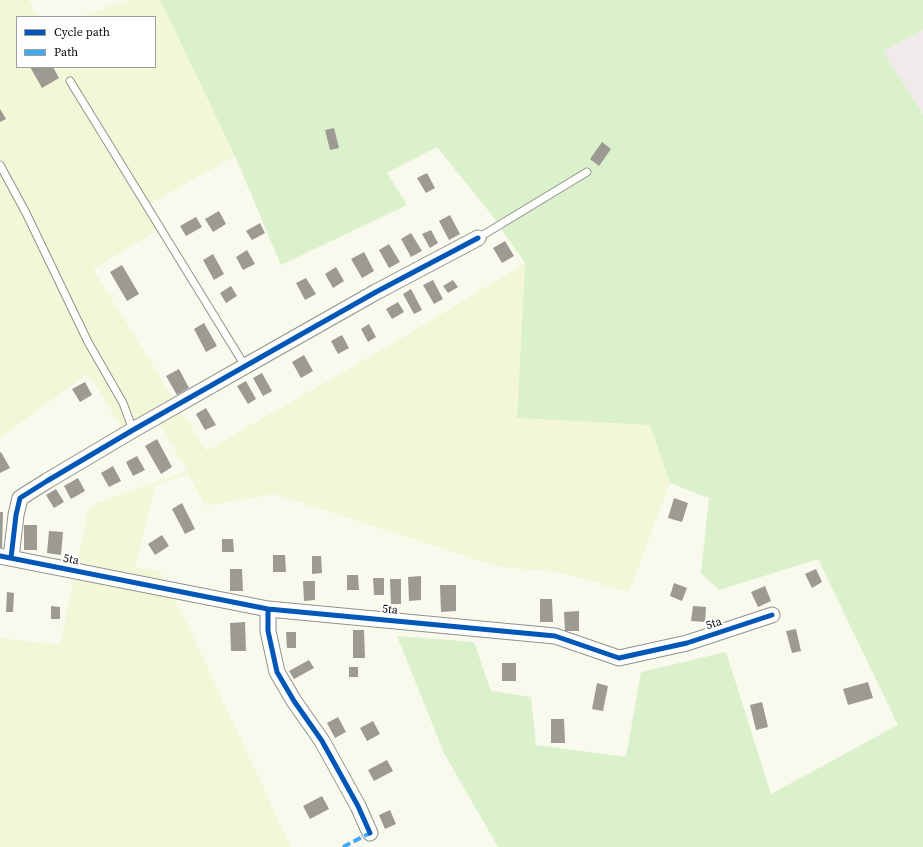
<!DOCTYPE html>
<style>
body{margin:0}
#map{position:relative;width:923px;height:847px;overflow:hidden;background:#f9f9ed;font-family:"Source Serif 4",serif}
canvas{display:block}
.legend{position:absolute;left:16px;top:16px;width:140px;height:52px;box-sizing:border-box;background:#fff;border:1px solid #9d9d9d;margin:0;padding:5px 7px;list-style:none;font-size:12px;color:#0a0a0a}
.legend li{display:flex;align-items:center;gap:8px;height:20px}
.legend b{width:20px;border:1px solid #9d9d9d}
</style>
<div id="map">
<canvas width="923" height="847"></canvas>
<ul class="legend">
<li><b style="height:5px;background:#0057b8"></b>Cycle path</li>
<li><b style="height:5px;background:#3fa9f5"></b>Path</li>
</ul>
</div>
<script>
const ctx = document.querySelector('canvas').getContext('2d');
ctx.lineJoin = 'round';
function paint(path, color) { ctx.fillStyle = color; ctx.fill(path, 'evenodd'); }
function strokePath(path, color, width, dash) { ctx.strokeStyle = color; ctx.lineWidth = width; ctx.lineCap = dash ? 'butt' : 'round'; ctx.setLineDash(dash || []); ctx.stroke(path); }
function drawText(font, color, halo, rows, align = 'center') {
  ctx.font = font + ' "Source Serif 4",serif'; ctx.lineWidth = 4; ctx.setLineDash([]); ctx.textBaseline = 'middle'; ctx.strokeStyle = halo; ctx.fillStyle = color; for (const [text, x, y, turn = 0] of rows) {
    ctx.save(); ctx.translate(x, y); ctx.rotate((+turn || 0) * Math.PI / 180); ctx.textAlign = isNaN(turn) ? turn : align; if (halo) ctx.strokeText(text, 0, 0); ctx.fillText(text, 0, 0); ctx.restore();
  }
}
paint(new Path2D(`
 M923,30V114L883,51Z`), '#f1eaeb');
paint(new Path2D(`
 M0,0H29L38,17H17V67H155V17H80L128,0H160L235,156L149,204L161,228L93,269L206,451L404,337L525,263L517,418L650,425L670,483L629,592L559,572L500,567L274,494L205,506L188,474L155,485L135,567L160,571L188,626L291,847H0V638L60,645L89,506L187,471L158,420L128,438L88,373L0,438Z`), '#f4f7d7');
paint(new Path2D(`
 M160,0H923V30L883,51L923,114V847H498L444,753L397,636L474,642L491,691L531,697L536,745L626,757L641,672L726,652L771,794L898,725L818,559L719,590L701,573L709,498L670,483L650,425L517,418L525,263L488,210L437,147L387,173L407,205L281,265L235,156Z`), '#daf1cb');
paint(new Path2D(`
 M30,67H53L59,78L42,88Z
 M0,109L6,119L0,122Z
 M334,128L339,148L330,150L325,130Z
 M602,142L611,149L599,166L590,159Z
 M427,173L435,188L426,193L417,178Z
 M219,211L226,224L213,232L205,219Z
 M450,215L460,234L449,240L439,221Z
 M196,217L202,227L186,236L180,226Z
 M260,223L265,233L252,240L246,231Z
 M431,230L438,243L430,248L422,234Z
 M411,233L422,251L411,257L401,239Z
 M505,241L514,256L502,263L493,248Z
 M389,244L400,262L389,268L379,250Z
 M247,250L255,264L243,270L236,257Z
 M364,252L374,271L362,278L351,259Z
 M213,254L224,274L214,280L203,260Z
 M122,265L139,294L127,301L110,272Z
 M336,267L344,281L333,288L325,274Z
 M306,278L316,294L305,300L296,283Z
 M433,280L443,299L434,304L423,285Z
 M453,280L458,287L448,293L443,286Z
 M231,286L237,296L226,303L220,293Z
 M411,289L422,310L414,314L403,294Z
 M398,302L404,312L392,319L386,309Z
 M204,323L217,346L206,352L194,329Z
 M369,324L376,337L368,342L361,329Z
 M342,335L349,348L338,354L331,341Z
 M304,355L313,371L301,378L292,362Z
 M179,369L189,388L177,395L166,376Z
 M262,373L272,391L263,396L253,378Z
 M246,381L256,399L248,404L237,386Z
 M85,382L92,395L80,402L72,389Z
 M206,408L216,425L205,430L196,414Z
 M157,439L172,467L161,474L145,446Z
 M1,452L10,468L0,473V453Z
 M137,456L145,470L133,476L126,462Z
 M113,466L121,481L109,487L101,473Z
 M78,478L85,491L71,499L64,486Z
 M56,489L64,502L54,508L46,495Z
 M674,498L688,503L682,522L668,518Z
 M182,503L195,529L185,534L172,509Z
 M0,512H3L2,550H0Z
 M24,525H37V550H24Z
 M49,531L63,532L61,555L47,553Z
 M162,535L169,546L155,555L148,544Z
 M222,539H233L234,552H222Z
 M273,555H285L286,572H273Z
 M312,556H321L322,573L312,574Z
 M230,569H242L243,591H230Z
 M816,569L822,582L812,588L805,574Z
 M347,575H358L359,590H347Z
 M421,576V600L409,601L408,577Z
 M373,578H384V595H374Z
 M390,579H401V604H391Z
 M303,581H315V600L304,601Z
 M674,583L687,588L682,601L670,596Z
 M440,585H456V611L441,612Z
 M765,586L771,601L758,607L751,592Z
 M7,592L14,593L13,612H6Z
 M540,599H552L553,622H540Z
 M51,606L60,607V619H51Z
 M693,606L706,607L705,622L691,621Z
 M579,611V631H565L564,612Z
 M245,622L246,651H231L230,623Z
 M796,629L801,651L792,653L786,631Z
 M353,630H364L365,658H353Z
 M286,632H296V648H287Z
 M309,660L314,668L294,679L289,671Z
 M502,663H516V681H502Z
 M349,667H358V677H349Z
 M868,682L873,698L848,705L843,689Z
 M597,683L608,686L603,711L592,709Z
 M762,702L768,727L756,730L750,705Z
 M338,717L346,732L335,738L327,723Z
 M551,719H564L565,743H551Z
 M373,721L380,734L367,741L360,728Z
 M387,760L393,771L374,781L368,770Z
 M322,796L329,809L310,819L303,806Z
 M390,810L396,824L385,829L379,815Z`), '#9c9a93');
const service = new Path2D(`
 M70,81L245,366
 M0,165L26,213L88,342L123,403L133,430
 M478,238L587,172`);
const minor = new Path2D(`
 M0,556L268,609L555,636L619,658L687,643L772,615
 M11,558L16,515L20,498L47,481L133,430L270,352L376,292L478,238
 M268,609V631L277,672L294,701L322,741L358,806L370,833`);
strokePath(service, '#92928c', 9);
strokePath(minor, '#92928c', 17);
strokePath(service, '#fefefc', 7);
strokePath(minor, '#fefefc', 15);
strokePath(new Path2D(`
 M343,847L370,833`), '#3fa9f5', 4, [8, 4]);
strokePath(new Path2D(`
 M0,556L268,609L555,636L619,658L687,643L772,615
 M11,558L16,515L20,498L47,481L133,430L270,352L376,292L478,238
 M268,609V631L277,672L294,701L322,741L358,806L370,833`), '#0057b8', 5);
drawText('12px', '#0a0a0a', '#fff', [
 ["5ta",71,560,11],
 ["5ta",390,610,5],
 ["5ta",714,624,-18]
]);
</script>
